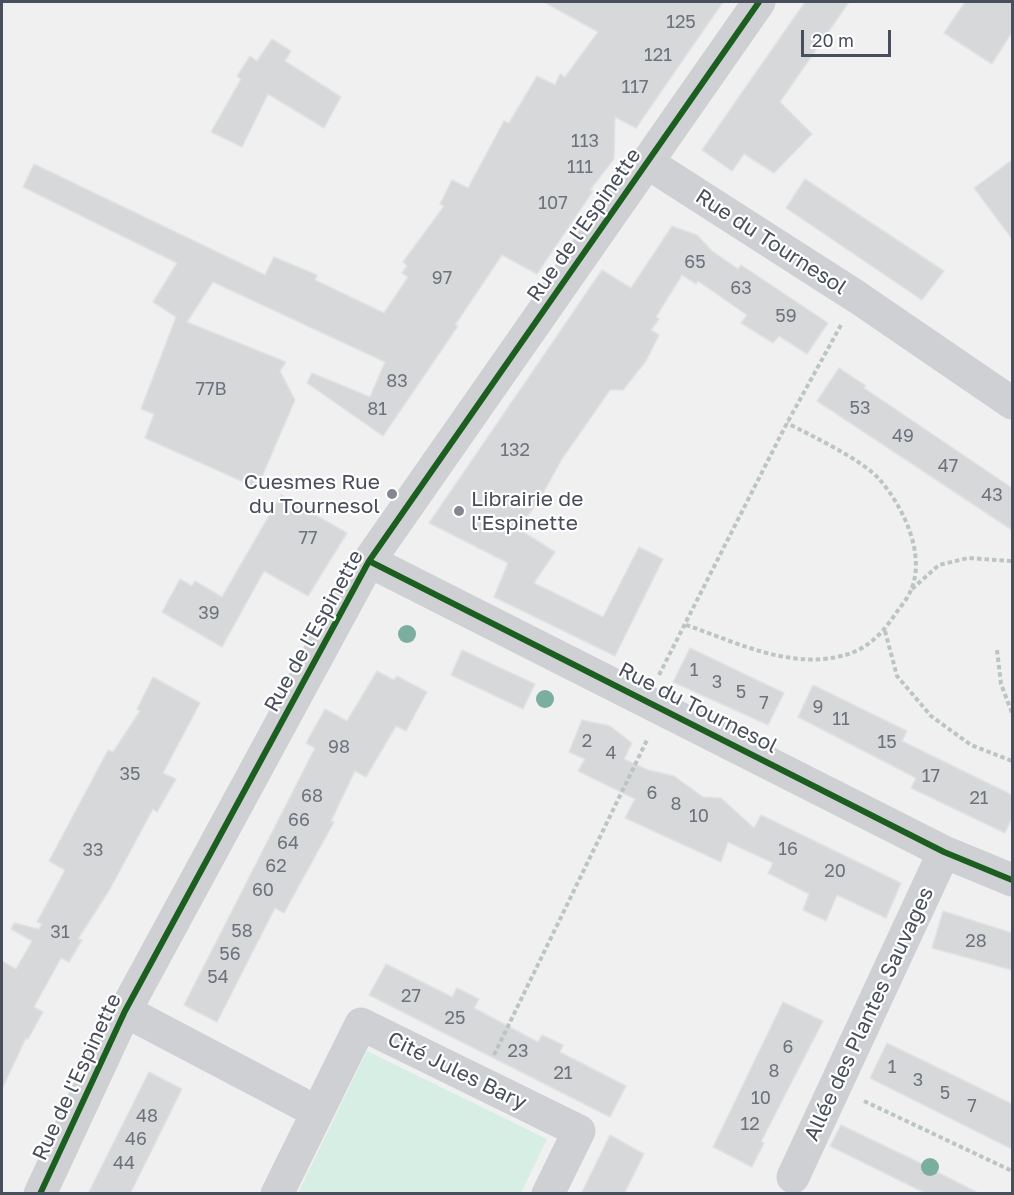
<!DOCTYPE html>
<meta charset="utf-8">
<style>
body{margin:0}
#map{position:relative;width:1014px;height:1195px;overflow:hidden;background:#f0f0f0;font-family:"Golos Text",sans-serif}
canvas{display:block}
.frame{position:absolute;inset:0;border:3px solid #484e5b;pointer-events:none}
.scale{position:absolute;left:801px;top:30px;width:90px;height:27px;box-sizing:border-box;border:3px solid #484e5b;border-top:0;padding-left:8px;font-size:18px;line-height:21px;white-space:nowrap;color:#484e5b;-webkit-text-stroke:4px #fff;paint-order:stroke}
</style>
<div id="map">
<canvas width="1014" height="1195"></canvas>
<div class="frame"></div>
<div class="scale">20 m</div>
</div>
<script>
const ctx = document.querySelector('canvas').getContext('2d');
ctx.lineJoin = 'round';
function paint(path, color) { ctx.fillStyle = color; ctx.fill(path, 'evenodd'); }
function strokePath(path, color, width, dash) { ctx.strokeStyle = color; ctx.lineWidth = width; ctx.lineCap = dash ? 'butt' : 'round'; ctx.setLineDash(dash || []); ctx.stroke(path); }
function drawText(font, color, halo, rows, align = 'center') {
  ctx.font = font + ' "Golos Text",sans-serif'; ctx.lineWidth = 4.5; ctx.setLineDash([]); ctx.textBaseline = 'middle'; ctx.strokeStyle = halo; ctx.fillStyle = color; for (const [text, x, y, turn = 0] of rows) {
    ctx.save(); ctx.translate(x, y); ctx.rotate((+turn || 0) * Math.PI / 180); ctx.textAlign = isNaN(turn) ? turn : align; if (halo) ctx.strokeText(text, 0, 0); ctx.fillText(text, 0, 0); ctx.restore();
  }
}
paint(new Path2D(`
 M367,1051L547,1139L521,1193H298Z`), '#d6eee4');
const building = new Path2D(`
 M544,2H723L636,128L615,117L614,159L590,190L593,191L537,274L502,255L455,325L458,326L383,436L307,383L312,373L370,397L385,362L213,282L187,322L286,362L280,371L295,400L257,488L145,438L154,414L141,409L176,317L153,302L177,263L23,187L34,164L265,275L274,257L317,275L315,280L384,313L408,277L402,273L407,266L403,262L444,206L440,204L452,180L468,188L504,121L509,123L537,76L555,85L560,74L565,77L598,32Z
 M805,2H849L780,102L812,134L774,173L744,154L732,171L702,150Z
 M965,2H1012V32L992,64L944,33Z
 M272,39L291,51L285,61L341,97L324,128L268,94L242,147L211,132L241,79L237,76L250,56L257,61Z
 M1012,160V239L974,188Z
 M805,179L944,271L922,300L786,208Z
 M672,226L697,235L712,251L738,269L741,265L828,323L807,354L779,336L773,343L741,323L747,315L698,281L696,284L682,275L656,317L659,319L651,330L659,335L646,361L623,390H610L562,459L542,495L519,529L555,552L534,583L603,617L639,547L663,559L615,656L494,597L508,563L429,523L602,270L631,288Z
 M839,368L866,386L864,388L1012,488V530L817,401Z
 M281,495L347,533L308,596L264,571L222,647L162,612L180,579L192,586L195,581L222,597Z
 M690,648L784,693L768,725L673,682Z
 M462,650L535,684L523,709L451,675Z
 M377,671L394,680L397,676L427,692L406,731L396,726L366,777L355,771L331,821L334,822L284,913L275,908L217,1022L184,1005L315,748L306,743L325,709L347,721Z
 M153,677L200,703L163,773L176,779L157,812L153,809L110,889L78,939L82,940L69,962L61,958L34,1007L43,1012L28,1039L26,1038L2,1089V961L16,969L32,941L11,929L14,923L39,929L42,924L37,922L65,870L49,861L108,750L113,752L140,711L137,709Z
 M813,685L907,731L902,741L1012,795V818L1005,833L911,788L916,778L798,717Z
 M582,720L610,726L632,743L624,759L648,770L674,776L703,797L721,798L754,828L761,815L901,883L886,918L837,895L826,921L803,910L809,894L768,873L773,863L728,842L721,862L625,818L635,799L578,771L585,759L569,752Z
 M943,911L1012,933V970L932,948Z
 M386,964L452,997L457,988L479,999L474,1008L538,1042L542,1035L563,1045L560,1052L626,1086L610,1117L369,995Z
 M783,1002L823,1021L761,1142L764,1143L752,1167L713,1147Z
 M887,1043L1012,1104V1149L870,1078Z
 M149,1072L182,1089L130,1194H88Z
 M841,1125L914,1160L980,1194H927L830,1146Z
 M610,1135L644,1154L624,1194H581Z`);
paint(building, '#d7d8da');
strokePath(building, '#e1e2e3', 1.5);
strokePath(new Path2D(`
 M912,589L939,565L968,558L1012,561
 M686,625C730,640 776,663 823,659C858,656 877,642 896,613C901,606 908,598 911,590C926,555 904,508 880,480C863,460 812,436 787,423
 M885,631L897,676L931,716L971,745L1012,761
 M997,650L1001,684L1012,713
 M659,675L787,423L841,325
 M494,1055L648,738
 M864,1101L1012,1171`), '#bac5c4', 4, [4.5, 3]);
strokePath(new Path2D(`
 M648,163L857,297L1012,403
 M369,561L944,852L1012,880
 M125,1011L317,1112
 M793,1177L944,852
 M40,1194L125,1011L369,561L759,2
 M277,1194L361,1024L579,1131L548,1194`), '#ced0d3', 33);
strokePath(new Path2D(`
 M369,561L944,852L1012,880
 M40,1194L125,1011L369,561L759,2`), '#1b5e20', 6);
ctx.fillStyle = '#7bae9f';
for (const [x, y] of [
 [407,634],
 [545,699],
 [930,1167]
]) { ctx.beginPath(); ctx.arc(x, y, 9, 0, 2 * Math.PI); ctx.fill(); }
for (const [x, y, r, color] of [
 [392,494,6,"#83878f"],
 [459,511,6,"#83878f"]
]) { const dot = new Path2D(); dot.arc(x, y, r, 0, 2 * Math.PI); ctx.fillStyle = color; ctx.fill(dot); strokePath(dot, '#fff', 2); }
drawText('18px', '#6d727c', null, [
 ["125",681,22],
 ["121",658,55],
 ["117",635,87],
 ["113",585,141],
 ["111",580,167],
 ["107",553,203],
 ["65",695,262],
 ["97",442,278],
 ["63",741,288],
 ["59",786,316],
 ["83",397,381],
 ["77B",211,389],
 ["53",860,408],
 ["81",377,409],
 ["49",903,436],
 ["132",515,450],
 ["47",948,466],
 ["43",992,495],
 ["77",308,538],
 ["39",209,613],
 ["1",694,670],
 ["3",717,682],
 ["5",741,692],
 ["7",764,703],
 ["9",818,707],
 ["11",841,719],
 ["2",587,741],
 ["15",887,742],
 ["98",339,747],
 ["4",611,753],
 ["35",130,774],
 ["17",931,776],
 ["6",652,793],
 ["68",312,796],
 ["21",979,798],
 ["8",676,804],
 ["10",699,816],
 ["66",299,820],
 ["64",288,843],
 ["16",788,849],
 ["33",93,850],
 ["62",276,866],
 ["20",835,871],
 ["60",263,890],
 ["58",242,931],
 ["31",60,932],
 ["28",976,941],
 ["56",230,954],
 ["54",218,977],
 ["27",411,996],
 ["25",455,1018],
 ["6",788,1047],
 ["23",518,1051],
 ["1",892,1067],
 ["8",774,1071],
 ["21",563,1073],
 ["3",918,1080],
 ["5",945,1093],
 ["10",761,1098],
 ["7",972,1106],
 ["48",147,1116],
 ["12",750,1124],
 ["46",136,1139],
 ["44",124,1163]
]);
drawText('21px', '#484e5b', '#fff', [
 ["Rue de l'Espinette",584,225,-55],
 ["Rue du Tournesol",771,242,33],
 ["Rue de l'Espinette",314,631,-61],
 ["Rue du Tournesol",698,708,27],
 ["Allée des Plantes Sauvages",869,1014,-65],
 ["Cité Jules Bary",457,1071,26],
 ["Rue de l'Espinette",77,1077,-65]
]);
drawText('21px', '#484e5b', '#fff', [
 ["Cuesmes Rue",380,482],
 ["du Tournesol",380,506],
 ["Librairie de",471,499,"left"],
 ["l'Espinette",471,523,"left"]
], 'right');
</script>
